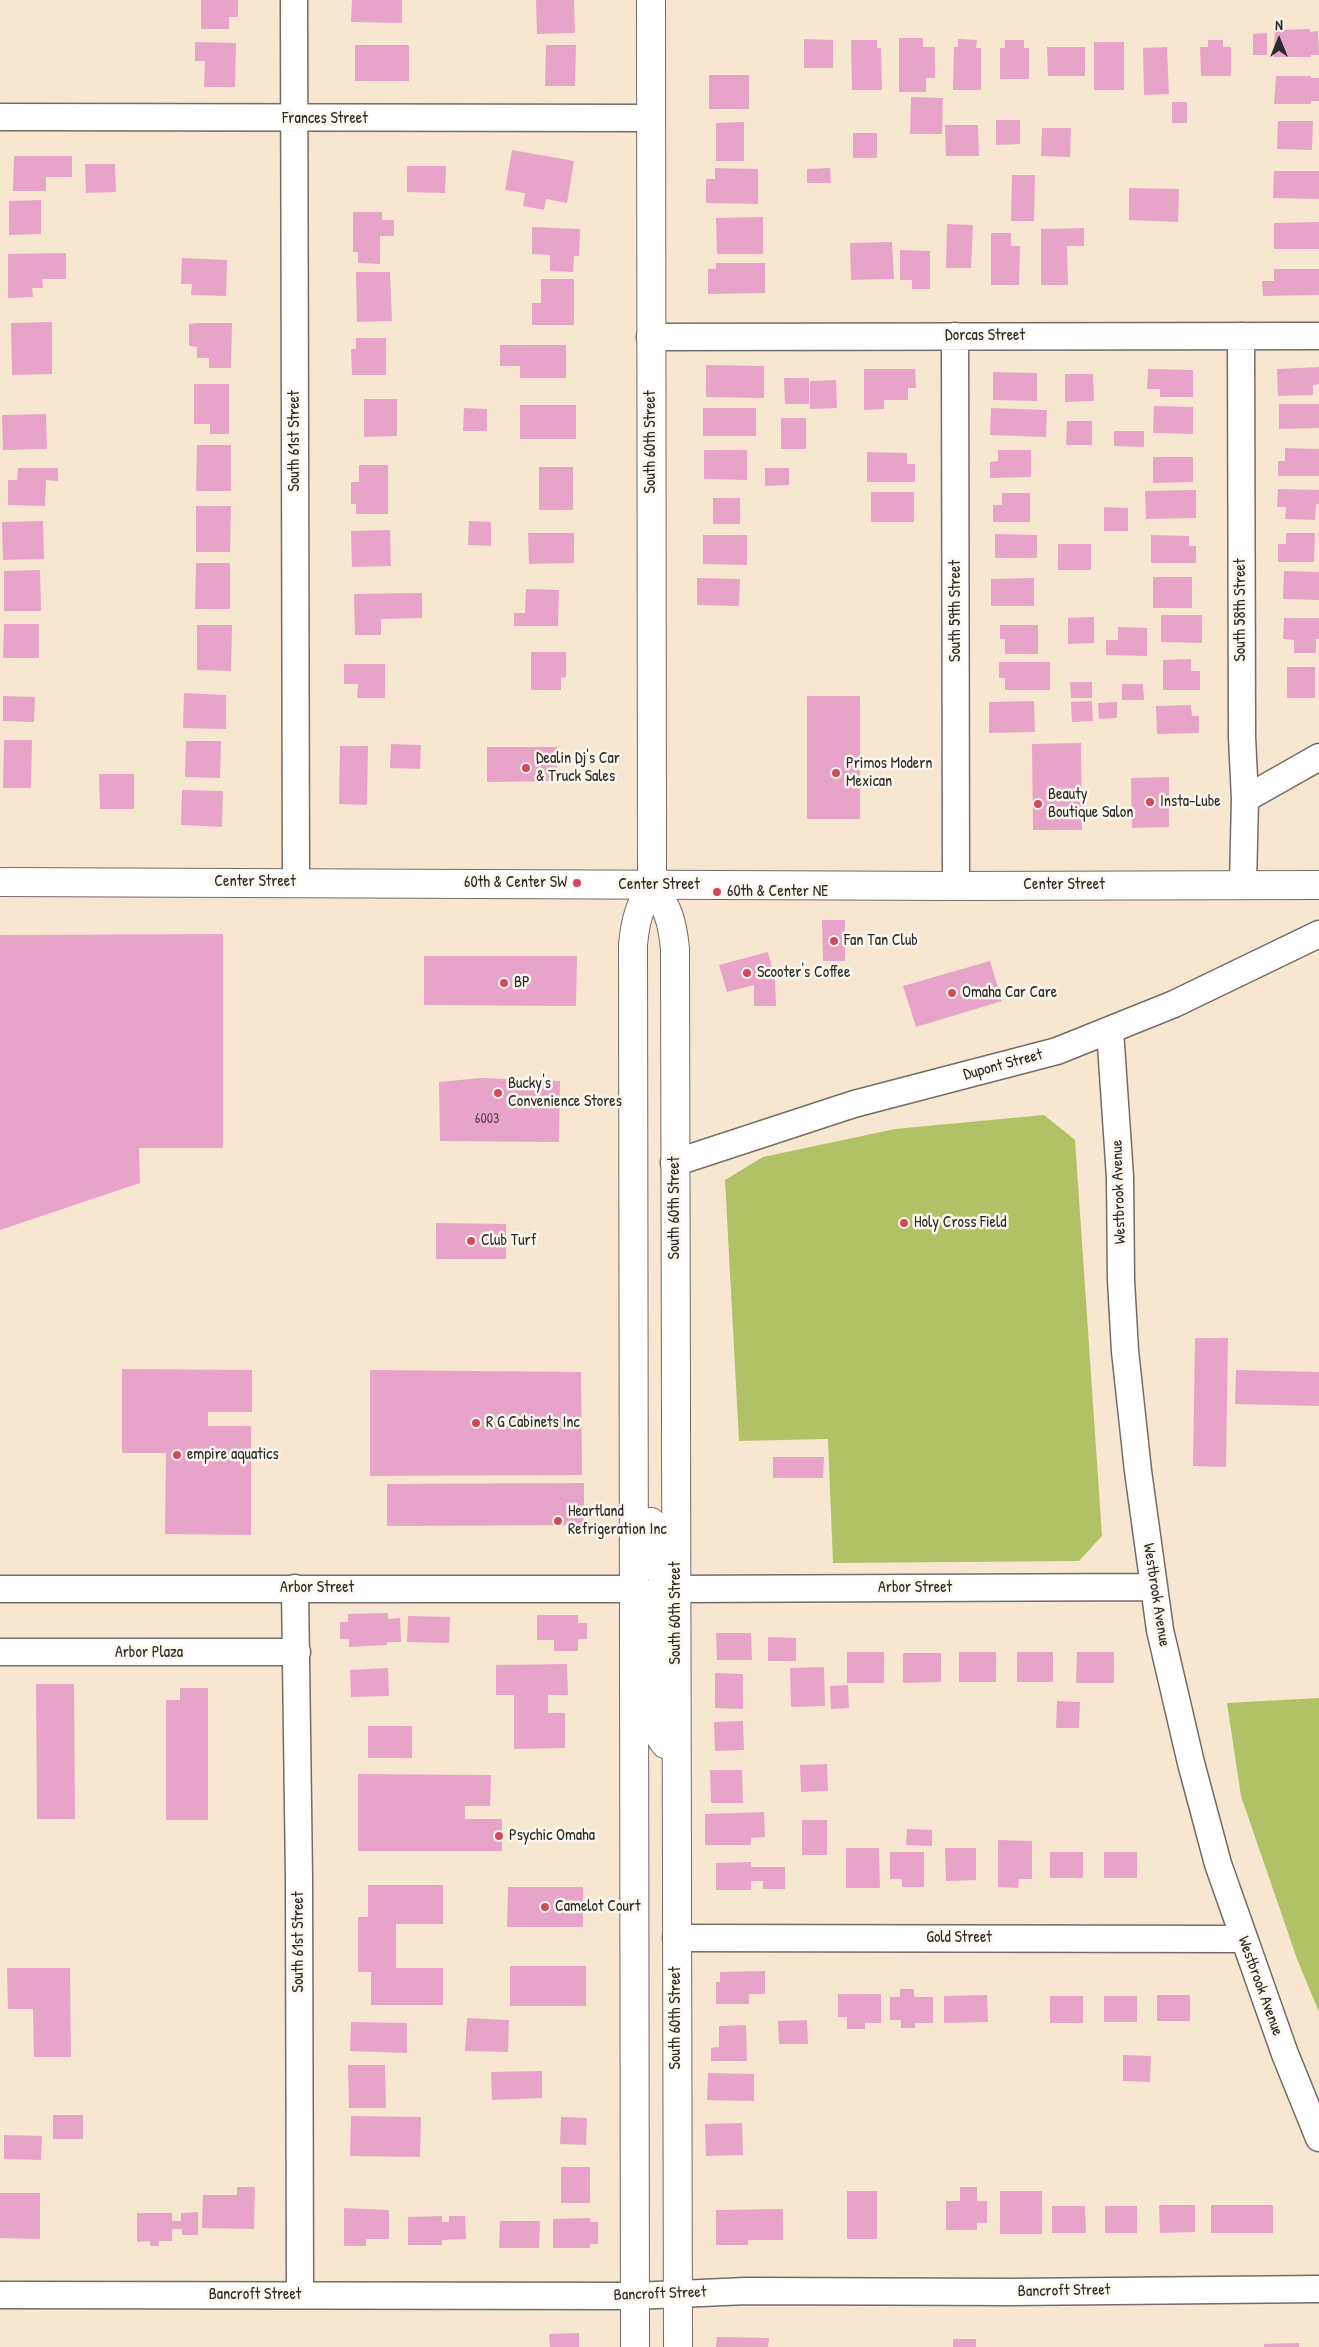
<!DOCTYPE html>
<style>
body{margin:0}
#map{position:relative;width:1319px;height:2347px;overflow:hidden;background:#f7e7d0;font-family:"Patrick Hand",sans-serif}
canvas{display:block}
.north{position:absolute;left:1254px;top:15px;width:50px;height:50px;-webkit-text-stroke:4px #fbf7ec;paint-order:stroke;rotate:0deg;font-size:14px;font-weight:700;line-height:20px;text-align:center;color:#2b2b2b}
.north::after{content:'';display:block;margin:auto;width:18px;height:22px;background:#2b2b2b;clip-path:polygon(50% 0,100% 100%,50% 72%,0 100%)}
</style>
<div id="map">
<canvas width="1319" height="2347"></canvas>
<div class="north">N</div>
</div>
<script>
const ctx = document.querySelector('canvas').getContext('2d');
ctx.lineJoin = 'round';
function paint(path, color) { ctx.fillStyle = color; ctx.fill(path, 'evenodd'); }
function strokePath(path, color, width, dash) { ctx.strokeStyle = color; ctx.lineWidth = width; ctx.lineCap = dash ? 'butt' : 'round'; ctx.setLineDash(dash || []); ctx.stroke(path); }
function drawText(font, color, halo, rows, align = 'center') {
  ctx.font = font + ' "Patrick Hand",sans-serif'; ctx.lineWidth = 5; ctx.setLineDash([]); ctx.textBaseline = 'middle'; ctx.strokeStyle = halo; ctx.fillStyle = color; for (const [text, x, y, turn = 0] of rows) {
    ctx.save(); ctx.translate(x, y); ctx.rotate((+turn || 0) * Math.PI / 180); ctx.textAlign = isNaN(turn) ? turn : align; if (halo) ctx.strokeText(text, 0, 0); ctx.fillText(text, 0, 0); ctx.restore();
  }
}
paint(new Path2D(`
 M1044,1115L1075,1140L1102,1536L1079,1561L833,1563L828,1439L739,1441L725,1180L763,1157L895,1129Z
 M1319,1698V2012L1297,1959L1241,1796L1227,1703Z`), '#b1c165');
paint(new Path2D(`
 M201,0H238V17H229V29H201Z
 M352,0H402V23L351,22Z
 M536,0H574L575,33L537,34Z
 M1310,29V32L1318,31L1319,55H1311V57H1273L1275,30Z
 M1267,33V55H1253V34Z
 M899,38H923V47H935V78H926V92H899Z
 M804,39L833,40V68H804Z
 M958,39L977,40L976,48H981V90H953L954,47H958Z
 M851,40H877V48H881L882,90H852Z
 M1005,40H1024V48H1029V79H1000V48H1005Z
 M1208,40H1223V47H1231V76H1201L1200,47H1208Z
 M195,42L236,43L235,87H204L205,61H195Z
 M1094,42H1124V90H1094Z
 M355,45H409V81H355Z
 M546,45H576L575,86H545Z
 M1047,47H1085V76H1048Z
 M1167,47L1169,94L1144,95L1143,48Z
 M709,75H749V109H709Z
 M1276,76H1311V78H1319V101H1311V104H1274Z
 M911,97L943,98L942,134H910Z
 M1172,102H1187V123H1172Z
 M996,120H1020V144L996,145Z
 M1278,121H1313L1312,150L1277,149Z
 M744,122V161H716V123Z
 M945,125H978L979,156H946Z
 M1042,128H1071L1070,157L1041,156Z
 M853,133H877V158H853Z
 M512,150L574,161L567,203L546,199L544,210L523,206L525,193L505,190Z
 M14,156H72V177H46V191H13Z
 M85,164H115L116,192L86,193Z
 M407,166H446L445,193L407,192Z
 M715,168L758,169V204L706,203V179H715Z
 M830,168L831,183H807V169Z
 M1274,171H1319V199L1273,198Z
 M1012,175H1035L1034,221H1011Z
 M1129,188L1179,189L1178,222L1129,220Z
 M41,200V234L9,235V201Z
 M353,212H382V220H394V236H380V264L358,263V252H353Z
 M763,217V254H717L716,218Z
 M1319,222V249H1274V223Z
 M947,224L973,225L971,268H946Z
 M532,227L580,229L579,256H574L573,272L550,271V255L532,254Z
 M1084,228V246H1067L1068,285H1041V229Z
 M991,233H1011V246H1020L1019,285H991Z
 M892,242L894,279L851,280L850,243Z
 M900,250L930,251V289H912V280H900Z
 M66,253V279H42L43,288H32L33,297L8,298V254Z
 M182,258L227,260L226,296L191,295L192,284H181Z
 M716,263H765V293L708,294V269H716Z
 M1274,269H1319V295L1263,296L1262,281H1274Z
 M356,272H390L392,321L357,322Z
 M541,279H574V325H532V303H541Z
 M52,322V374L12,375L11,323Z
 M197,323H232L231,368H209V358H197V347L189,346V324Z
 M356,338H386V375H352L351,349H356Z
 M500,345H566V378H520V366H500Z
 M706,365L764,366V398L706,397Z
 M1319,367V384L1313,385V395L1278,396L1277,369Z
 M864,369H915L916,388H908V400H884V409L864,410Z
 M1148,369L1193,370V397H1160V389H1147Z
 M993,372L1037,373V401L993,400Z
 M1065,374H1093L1094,401L1065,402Z
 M784,378H809V404H785Z
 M836,380L837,408L810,409V381Z
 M194,384H229V434H210V424H194Z
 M364,399H397V436L364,437Z
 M1279,404H1319V428L1279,429Z
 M520,405H576V439H520Z
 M1154,406L1193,407V434L1153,433Z
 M464,408L487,409V431H463Z
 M703,408H756V436H703Z
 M991,408L1047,410L1046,437L990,435Z
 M46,414L47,449L3,450L2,415Z
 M781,418H806V449H781Z
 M1067,421H1092V445H1066Z
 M1114,431H1144V447L1114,446Z
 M197,445H231V491H196Z
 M1285,448L1319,449V476H1278V461H1285Z
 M704,450H747V480L704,479Z
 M998,450H1031V477L990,478V462L998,461Z
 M867,452L907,453V464H915V482H867Z
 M1153,457H1193V482L1153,483Z
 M359,465H388V514H356V504H351V482H359Z
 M539,467H573V510H539Z
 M18,468H58V481L46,480L45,506L8,505V480H17Z
 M765,468H789V485L765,486Z
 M1278,489L1319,490V504H1316L1315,520L1285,519L1286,507H1277Z
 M1196,490V518L1146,519L1145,491Z
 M871,492H914V522H871Z
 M1002,493H1030V522H993V505H1002Z
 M713,498H740V524H713Z
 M196,506H231L230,552H196Z
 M1104,507L1128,508V531H1104Z
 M43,521L44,559L3,560L2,522Z
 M469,521L491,522V546L468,545Z
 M390,530L391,566L352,567L351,531Z
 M528,533H574V563L529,564Z
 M1286,533H1315L1314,562H1278V544H1286Z
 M995,534L1037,535V558H995Z
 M703,535H747V565L703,564Z
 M1151,535L1189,536V546H1196V563H1151Z
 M1058,544H1091V570H1058Z
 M196,563H230V609H195Z
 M40,570L41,611H4V571Z
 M1284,571L1319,572V600L1283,599Z
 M1153,577H1192V608H1153Z
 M697,578L740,579L739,606L697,605Z
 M1034,578V606H991V579Z
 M526,589L559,590L558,626H514V613H525Z
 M422,593V618L381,619V635H355L354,594Z
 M1161,615H1202V643L1161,642Z
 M1094,617V643L1068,644V618Z
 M1284,618H1319V639H1316V653H1294V640L1283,639Z
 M4,624H39V658H3Z
 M197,625H232L231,671L197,670Z
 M1000,625H1038V654H1005V639H1000Z
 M1118,627L1147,628V656L1106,655V640H1118Z
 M531,652H566V677L561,678V690H531Z
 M1191,659V671H1200V690H1163V660Z
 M999,662H1050V690H1005V678H999Z
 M344,664H385V698H357L358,684H344Z
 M1287,667H1315V698H1287Z
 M1070,682H1092V698H1071Z
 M1122,684H1143L1144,700H1122Z
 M184,693L226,695V729L183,728Z
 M3,696L35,697L34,722L3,721Z
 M807,696H860V819H807Z
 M1034,701L1035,732L989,733V702Z
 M1092,701L1093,721L1072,722L1071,702Z
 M1117,702V718L1099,719L1098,703Z
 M1191,705L1192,716H1199V733L1157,734L1156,706Z
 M4,740H32L31,788H3Z
 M186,741H221L220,778L185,777Z
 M1081,743L1082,830H1033L1032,744Z
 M391,744L421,745L420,769L390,768Z
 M340,746H368L367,805L339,804Z
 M487,747H557V781L487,782Z
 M99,774H134V809H100Z
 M1169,777V827L1132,828L1131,778Z
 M182,790L223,791L222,827L181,825Z
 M822,920H845V961H823Z
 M223,934V1148H139L140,1183L0,1230V935Z
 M768,952L775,980L776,1006H754V985L727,992L719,965Z
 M424,956H577L576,1006L424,1005Z
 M990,961L1002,1001L916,1027L903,986Z
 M481,1078L560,1081L559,1142L440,1141L439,1082Z
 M436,1223L506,1224V1259H436Z
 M1195,1338H1228L1226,1467L1193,1466Z
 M122,1369L252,1370V1412H208V1426H251V1535L165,1534L166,1453H122Z
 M370,1370L581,1372L582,1475L370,1476Z
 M1236,1370L1319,1372V1406L1235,1404Z
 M773,1457H824L823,1478H773Z
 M584,1483V1525L387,1526V1484Z
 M388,1613V1619L400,1618L401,1642H387V1645L349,1647V1639H340V1622H348V1614Z
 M537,1615H578V1623H587V1639H578V1651H554V1640H537Z
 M408,1616L450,1617L449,1643L407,1642Z
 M716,1633H751L752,1660H717Z
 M768,1637L796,1638V1661H768Z
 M847,1652H884V1683H847Z
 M959,1652H996V1682H959Z
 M1017,1652H1053V1682H1017Z
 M1077,1652H1114V1683H1076Z
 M903,1653H941V1682L903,1683Z
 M567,1664L568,1695H548V1713H565V1748L514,1749V1695H496V1665Z
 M824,1667L825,1706L791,1707L790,1668Z
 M388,1668L389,1696L351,1697L350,1670Z
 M715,1673L743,1674V1709L715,1708Z
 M36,1684H74L75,1819H37Z
 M848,1685L849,1708L831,1709L830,1686Z
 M180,1688H208V1820H166V1700H180Z
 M1057,1701L1080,1702L1079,1728H1056Z
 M743,1721L744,1750L715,1751L714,1722Z
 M368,1726H412V1758H368Z
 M827,1764L828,1791L801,1792L800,1765Z
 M710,1770H742L743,1803H711Z
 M358,1774L491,1775L490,1806H465V1819H502V1851H358Z
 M764,1812L765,1837L751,1838V1845H705V1814Z
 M802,1820H827V1855H802Z
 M907,1829L932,1830V1846L906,1845Z
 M998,1840L1032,1841V1879H1019L1018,1888L998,1887Z
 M846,1848H879L880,1888H846Z
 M945,1848H976V1880L946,1881Z
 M890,1852H924V1887H902V1879H890Z
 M1050,1852H1083V1878H1050Z
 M1104,1852H1137V1878H1104Z
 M751,1862V1867H785V1889H763V1881H751V1890H716V1863Z
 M368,1885H443V1924H396V1968H443V2005H371V1972H358V1917H368Z
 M508,1887H583V1927H507Z
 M510,1966H586V2006H510Z
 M7,1968H70L71,2057H34L33,2009H8Z
 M765,1971V1994H749V2004H716V1982H720V1972Z
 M900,1989H914V1997H933V2023H915V2028H901V2020H890V1997H900Z
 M838,1994H881V2023H865V2029H847V2017H838Z
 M987,1995L988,2022L944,2023V1996Z
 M1157,1995H1190V2021H1157Z
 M1050,1996H1083V2023H1050Z
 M1104,1996H1137V2022H1104Z
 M467,2018L509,2020L508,2052L465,2051Z
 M807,2020L808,2044H779L778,2021Z
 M351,2022L407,2023V2053L350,2051Z
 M746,2025L747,2061H711V2048L719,2047V2026Z
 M1123,2055L1151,2056L1150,2082L1123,2081Z
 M348,2065H385L386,2108H349Z
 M542,2071V2098L492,2100L491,2072Z
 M708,2073L754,2074V2101L707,2100Z
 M53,2115H83V2139H53Z
 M351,2116L421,2117L420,2157L350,2156Z
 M561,2117L587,2118L586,2145L560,2144Z
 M742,2123L743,2155L706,2156L705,2124Z
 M4,2135L42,2136L41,2160L4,2159Z
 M561,2167H590V2203H561Z
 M237,2187H255L254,2229L202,2228L203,2195H237Z
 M960,2187H977V2201H987V2223H977V2230H946V2201H960Z
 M847,2191H877V2239H847Z
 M1000,2191H1042V2234H1000Z
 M0,2193H40V2239L0,2238Z
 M1159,2205H1195V2232L1160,2233Z
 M1211,2205H1273V2233H1211Z
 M1052,2206H1085L1086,2233H1052Z
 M1105,2206H1137V2233H1105Z
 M344,2208L389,2210V2239H366V2246H344Z
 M783,2209V2240H748V2245H716V2210Z
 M198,2212V2235H182V2229H172V2241H159V2246H150V2241L137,2242V2213H172V2221H181V2213Z
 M442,2216V2222H449V2216H465L466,2239L442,2240V2245H408V2217Z
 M590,2218V2222H598V2244H590V2248H553V2219Z
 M500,2221H540L539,2248H499Z
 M579,2333V2347H550L549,2334Z
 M717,2337L769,2338L768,2347H716Z
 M953,2339H976V2347H953Z
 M1299,2343V2347H1264V2344Z`), '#e8a3c8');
const street = new Path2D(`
 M294,0L296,882
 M0,117L651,118
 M955,336L956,886
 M1241,336L1242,737L1245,799L1243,884
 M650,337L1319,336
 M1245,799L1319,757
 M1110,1030L1120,1177L1121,1280L1125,1351L1138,1471L1160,1630L1191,1763L1218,1864L1285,2054L1319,2138
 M674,1163L854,1104L1057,1051L1174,1004L1319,934
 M295,1588L299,1878L300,2295
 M0,1589H635
 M676,1589L1153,1587
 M0,1652H297
 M676,1938L1243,1939
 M0,2295L634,2296L746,2291L1011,2292L1319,2289`);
const secondary = new Path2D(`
 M652,885C668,909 672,919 675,949L678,2347
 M651,1522C651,1550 651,1571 676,1589
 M635,1589L648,1597L655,1607L657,1732L665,1744
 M635,2347L633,945C635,921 640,905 652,885L651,0`);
const primary = new Path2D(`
 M0,882L956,886L1319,885`);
strokePath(street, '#726d65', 29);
strokePath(secondary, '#726d65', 30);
strokePath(primary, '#726d65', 30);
strokePath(street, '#fff', 26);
strokePath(secondary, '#fff', 28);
strokePath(primary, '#fff', 28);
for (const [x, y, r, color] of [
 [526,768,5,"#d1495b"],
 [836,773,5,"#d1495b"],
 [1150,802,5,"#d1495b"],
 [1038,804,5,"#d1495b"],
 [577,883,5,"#d1495b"],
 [717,892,5,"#d1495b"],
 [834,941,5,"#d1495b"],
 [747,973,5,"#d1495b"],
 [504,983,5,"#d1495b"],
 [952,993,5,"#d1495b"],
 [498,1093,5,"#d1495b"],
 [904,1223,5,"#d1495b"],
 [471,1241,5,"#d1495b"],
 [476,1423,5,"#d1495b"],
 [177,1455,5,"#d1495b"],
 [558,1521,5,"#d1495b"],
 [499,1836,5,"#d1495b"],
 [545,1907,5,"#d1495b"]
]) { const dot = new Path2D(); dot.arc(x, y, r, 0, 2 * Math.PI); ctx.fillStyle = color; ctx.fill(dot); strokePath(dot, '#fbf7ec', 2); }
drawText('14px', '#5a4952', null, [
 ["6003",487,1119]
]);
drawText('16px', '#2b2b2b', '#fbf7ec', [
 ["Frances Street",325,119],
 ["Dorcas Street",985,336],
 ["South 61st Street",295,441,-90],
 ["South 60th Street",651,442,-90],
 ["South 58th Street",1241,610,-90],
 ["South 59th Street",956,611,-90],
 ["Center Street",255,882],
 ["Center Street",659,885],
 ["Center Street",1064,885],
 ["Dupont Street",1003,1065,-15],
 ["Westbrook Avenue",1119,1192,-92],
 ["South 60th Street",675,1208,-90],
 ["Arbor Street",317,1588],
 ["Arbor Street",915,1588],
 ["Westbrook Avenue",1156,1595,81],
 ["South 60th Street",676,1613,-90],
 ["Arbor Plaza",149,1653],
 ["Gold Street",959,1938],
 ["South 61st Street",299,1942,-90],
 ["Westbrook Avenue",1260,1986,70],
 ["South 60th Street",676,2018,-90],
 ["Bancroft Street",1064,2291,-1],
 ["Bancroft Street",660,2294,-2],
 ["Bancroft Street",255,2295]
]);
drawText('16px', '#2b2b2b', '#fbf7ec', [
 ["Dealin Dj's Car",536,759],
 ["& Truck Sales",536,777],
 ["Primos Modern",846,764],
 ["Mexican",846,782],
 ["Beauty",1048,795],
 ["Boutique Salon",1048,813],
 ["Insta-Lube",1160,802],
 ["60th & Center SW",567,883,"right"],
 ["60th & Center NE",727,892],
 ["Fan Tan Club",844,941],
 ["Scooter's Coffee",757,973],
 ["BP",514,983],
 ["Omaha Car Care",962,993],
 ["Bucky's",508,1084],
 ["Convenience Stores",508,1102],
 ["Holy Cross Field",914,1223],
 ["Club Turf",481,1241],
 ["R G Cabinets Inc",486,1423],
 ["empire aquatics",187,1455],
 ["Heartland",568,1512],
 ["Refrigeration Inc",568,1530],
 ["Psychic Omaha",509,1836],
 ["Camelot Court",555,1907]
], 'left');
</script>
